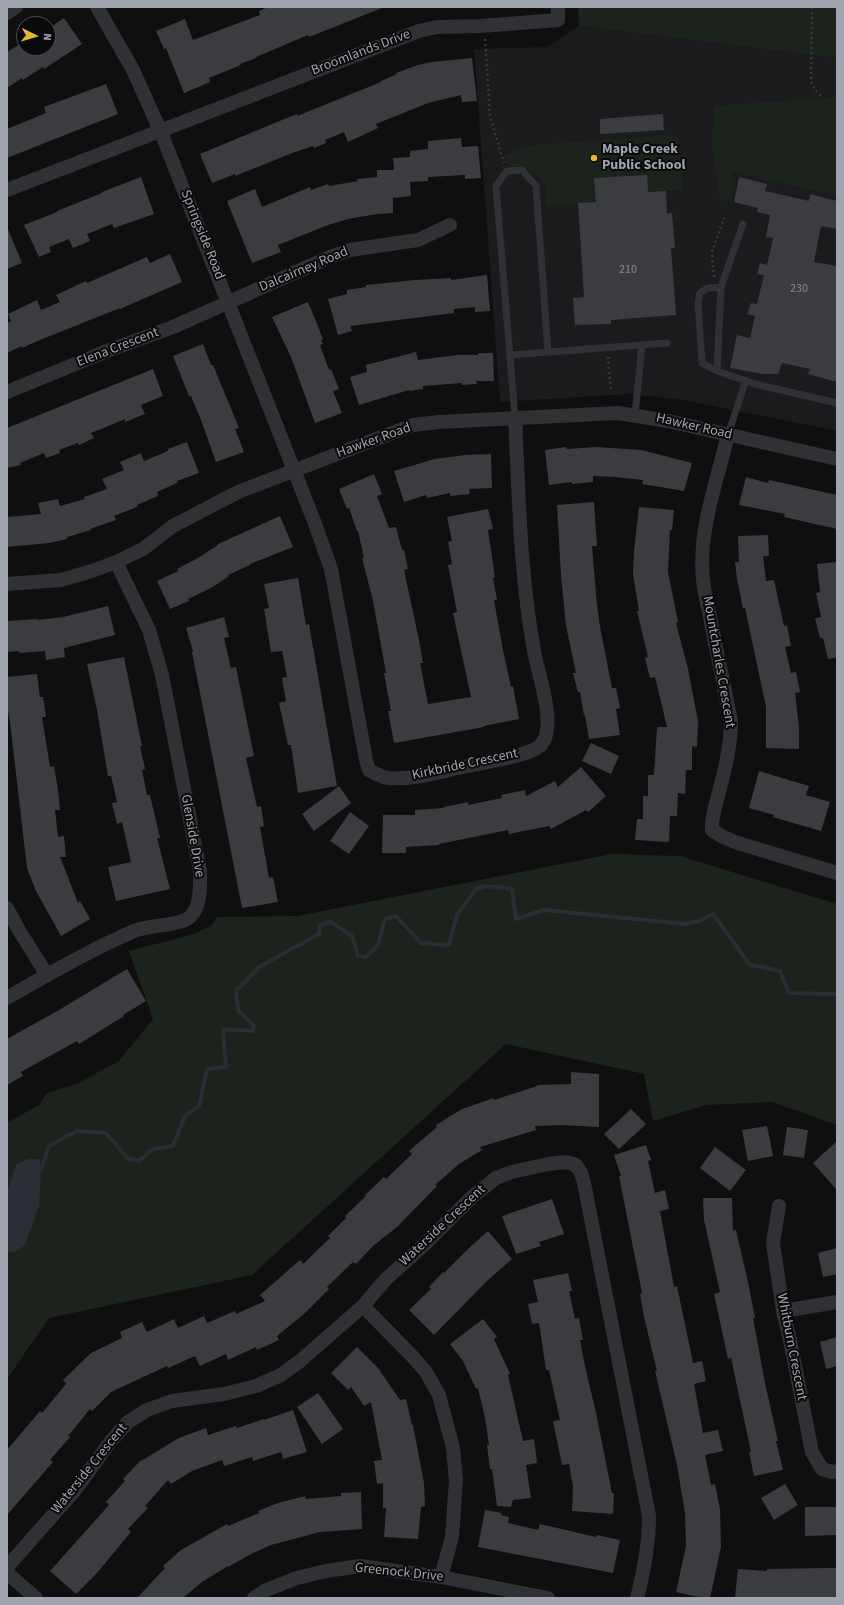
<!DOCTYPE html>
<style>
body{margin:0}
#map{position:relative;width:844px;height:1605px;overflow:hidden;background:#0f0f10;font-family:"Source Sans 3",sans-serif}
canvas{display:block}
.frame{position:absolute;inset:0;border:8px solid #a1a5b0;pointer-events:none}
.north{position:absolute;left:16px;top:16px;width:40px;height:40px;box-sizing:border-box;background:#0a0a0b;border:1px solid #46484d;border-radius:50%;rotate:95deg;font-size:11px;font-weight:700;line-height:16px;text-align:center;color:#a1a5b0}
.north::after{content:'';display:block;margin:auto;width:14px;height:18px;background:#e3b735;clip-path:polygon(50% 0,100% 100%,50% 72%,0 100%)}
</style>
<div id="map">
<canvas width="844" height="1605"></canvas>
<div class="frame"></div>
<div class="north">N</div>
</div>
<script>
const ctx = document.querySelector('canvas').getContext('2d');
ctx.lineJoin = 'round';
function paint(path, color) { ctx.fillStyle = color; ctx.fill(path, 'evenodd'); }
function strokePath(path, color, width, dash) { ctx.strokeStyle = color; ctx.lineWidth = width; ctx.lineCap = dash ? 'butt' : 'round'; ctx.setLineDash(dash || []); ctx.stroke(path); }
function drawText(font, color, halo, rows, align = 'center') {
  ctx.font = font + ' "Source Sans 3",sans-serif'; ctx.lineWidth = 4; ctx.setLineDash([]); ctx.textBaseline = 'middle'; ctx.strokeStyle = halo; ctx.fillStyle = color; for (const [text, x, y, turn = 0] of rows) {
    ctx.save(); ctx.translate(x, y); ctx.rotate((+turn || 0) * Math.PI / 180); ctx.textAlign = isNaN(turn) ? turn : align; if (halo) ctx.strokeText(text, 0, 0); ctx.fillText(text, 0, 0); ctx.restore();
  }
}
paint(new Path2D(`
 M579,26L837,58V431L678,399L628,394L500,402L474,49L547,47Z`), '#1b1b1d');
paint(new Path2D(`
 M578,7H837V58L579,26Z
 M837,97V196L733,172L731,200L720,201L712,143L714,106Z
 M670,135L676,137L679,140L683,190L636,192L637,199L546,206C546,200 547,192 545,187C539,172 524,165 509,166L504,155L534,145Z
 M612,854L680,856L837,904V1125L772,1102L706,1105L653,1121L644,1074L506,1044L252,1275L49,1318L7,1379V1123L39,1105L47,1093L76,1084L119,1061L153,1019L129,951L194,934L211,926L217,917L297,916Z`), '#1c231d');
paint(new Path2D(`
 M28,1159H39L41,1170L39,1206L25,1245L15,1252L7,1253V1192L16,1165Z`), '#292e35');
strokePath(new Path2D(`
 M41,1170L49,1146L77,1131L106,1133L128,1159L139,1161L153,1149L173,1146L185,1116L199,1106L207,1069L226,1067L223,1029L253,1031L254,1026L238,1010L236,991L259,967L319,934L320,925L331,922L352,936L358,956L366,957L378,945L385,919L396,916L421,943L449,945L457,915L476,889L485,886L512,889L516,919L544,910L685,924L700,921L713,914L750,965L780,971L789,993L837,994`), '#292e35', 4);
paint(new Path2D(`
 M268,7L382,8L309,37L308,35L256,57V58L240,64L241,65L209,78L210,82L184,93L166,48L164,49L156,31L185,19L193,40L260,15L259,11Z
 M64,18L82,44L44,69L43,67L23,80L22,78L7,88V52L23,42L24,48H48V29Z
 M472,58L477,101L462,102L461,95L428,103L376,124L378,128L348,142L344,132L325,140L326,143L314,148L313,146L295,152L235,176V174L212,183L200,154L282,120L297,114V116L381,82V81L397,74L396,73L418,65L432,62Z
 M106,84L118,114L7,158V129L46,113L44,107Z
 M663,114L664,130L600,134V119Z
 M461,138L462,147L478,146L481,178L465,179V175L428,177V181L410,182L411,196L393,198V213L377,214L348,219L328,225L278,245L281,252L252,263L227,201L255,189L262,207L310,187L311,190L328,184L329,186L358,181L357,179L377,177V170H394L393,158L410,157V151L428,149V141Z
 M647,175L648,192L666,191L667,214L672,213L675,248H671L676,315L611,320V324L575,325L573,298L584,297L578,203L596,202L594,178Z
 M141,177L154,214L114,228L112,224L87,234L90,241L73,248L69,239L49,247L51,252L39,257L24,225L57,212V211L102,193V192Z
 M739,177L767,184L765,191L809,201L810,194L837,201V229L821,226L814,262L837,266V382L808,374L810,369L782,363L778,374H763L730,368L737,335L750,338L755,316L747,314L751,303L757,304L764,275L757,274L760,263L767,265L773,238L766,237L770,215L757,212L758,208L734,202Z
 M7,227L22,263L7,269Z
 M170,254L182,282L120,309V308L35,342L22,348V346L7,353V323L11,321L8,314L37,300L41,310L60,302L56,295L73,287L86,281L87,283L147,257L150,263Z
 M487,275L490,311L475,312V307L454,309V313L350,326L352,331L338,335L328,299L347,294V290L366,287V285L415,280L451,278V280Z
 M308,302L323,339L321,340L323,344L320,345L329,370L331,369L339,389L333,391L342,413L315,423L291,357L272,317Z
 M203,344L211,365H213L239,428L235,429L244,452L216,462L201,420L191,396H189L173,356Z
 M416,352L418,360L457,355H478V353H493L494,381H476L477,384L462,385V383L423,386V389L409,391V390L359,405L350,377L367,372L366,365Z
 M153,369L163,396L141,405L145,414L125,422V419L106,427L91,433L94,438L79,445L78,443L59,450L60,453L46,458L44,453L20,463L21,465L7,468V428Z
 M187,442L199,473L177,481V483L157,492L158,496L137,505V507L114,516L116,520L90,529L91,530L67,537V539L49,543L7,547V517L41,514L38,503L58,499L60,506L85,499L84,497L107,489L102,479L124,470L120,462L141,453L144,461L168,451V449Z
 M566,447L567,449L596,447L641,450L692,463L684,491L642,484L643,480L615,477L593,476V482L572,484V482L549,485L545,450Z
 M491,454L492,488L469,489L470,494L450,496V493L427,498L426,495L404,502L394,471L435,459L465,455Z
 M374,474L382,494L377,496L389,528L396,527L402,550H404L408,569L404,570L419,640L423,663H420L428,704L471,697L453,613L457,612L448,565L452,564L448,542L452,541L447,517L488,509L493,529L488,530L495,577L493,578L497,600H494L503,650L511,687L513,686L519,719L484,726V727L394,743L388,711H391L384,673H386L373,601L362,558H364L358,531H357L349,508L347,509L339,489Z
 M746,477L768,483L769,480L837,495V529L784,517L785,514L739,505Z
 M594,502L597,546H592L597,605L600,627L612,688H616L620,708L616,709L620,735L589,739L585,715L584,716L580,692H578L573,673H576L566,626L561,575L557,505Z
 M639,507L674,510L672,530H670L668,572L678,622L676,623L688,669L698,721L697,747L692,746V770H686L685,794L678,793L677,816H670L669,842L635,840L637,819H643V796H648V775H654L657,727H667L655,677L650,678L645,658L648,657L637,611H639L633,574L634,551Z
 M280,516L293,547L250,564V565L228,575L229,576L211,588L188,599L189,601L170,609L157,581L178,571L177,569L198,558L218,545V544Z
 M768,535L769,556H763L766,581L774,580L784,626L787,625L791,646L785,647L791,673L796,672L800,692L795,693L799,728V749L766,748V707L745,608H743L737,579L735,562H739L738,536Z
 M837,562V657L828,659L823,638H820L815,618L821,617L816,593L820,592L817,564Z
 M298,578L306,625L309,624L337,786L298,793L291,745H288L279,703L286,701L282,678L287,677L282,651L271,652L264,609L269,608L264,584Z
 M108,606L115,635L64,648L65,657L46,660L45,651L19,653V651L7,652V621L37,619V620L63,617Z
 M224,617L229,637L224,638L231,668L236,667L254,756L246,758L257,807L261,806L264,826L260,827L269,878L273,877L278,902L242,908L192,652L193,651L186,628Z
 M124,657L142,746H140L145,769L142,770L147,795H150L160,838H157L170,889L116,901L108,867L131,862L122,822L117,824L112,803L117,802L111,776H108L97,710L87,664Z
 M37,674L40,697H43L46,717H42L50,767L54,766L58,790L60,810H55L58,837L64,836L66,857H60L78,903L80,901L90,919L61,936L36,891L27,868L10,722L7,706V677Z
 M591,743L619,756L611,774L582,761Z
 M581,767L606,796L588,812L586,810L551,829L549,826L509,834L508,830L439,844V845L406,847V853H382L383,815H415V810L444,808V807L468,802V805L502,798L501,795L525,790L526,796L555,781L558,787Z
 M759,771L809,786L806,795L830,802L821,831L773,817L774,815L749,808Z
 M339,786L351,803L314,831L302,814Z
 M350,812L369,826L349,854L330,841Z
 M127,969L146,1001L123,1015L124,1016L79,1044L77,1041L21,1072L23,1076L7,1085V1039L59,1010Z
 M571,1072L599,1074V1127L562,1125L535,1126L536,1130L480,1147L482,1150L459,1164L435,1185L437,1186L397,1227L373,1246L356,1264L353,1262L327,1287L329,1289L305,1313L277,1336L279,1340L257,1350L256,1347L228,1360L226,1354L200,1366L195,1356L168,1368L167,1366L111,1392L92,1411L90,1409L68,1436L70,1437L50,1460L53,1462L7,1515V1450L40,1411L42,1413L66,1384L63,1380L91,1353L122,1338L120,1332L142,1322L147,1332L174,1319L178,1328L204,1316L207,1323L235,1311L236,1314L265,1301L260,1295L300,1260L303,1264L330,1238L328,1236L346,1218L345,1216L366,1196L365,1195L384,1177L386,1179L412,1154L409,1151L437,1127L436,1125L462,1109L494,1098V1100L537,1086V1085L571,1084Z
 M631,1109L646,1124L619,1149L604,1134Z
 M767,1126L773,1156L748,1161L742,1130Z
 M787,1127L808,1130L804,1158L783,1155Z
 M837,1141V1190L813,1163Z
 M646,1145L651,1160L648,1161L655,1193L665,1190L669,1209L660,1211L674,1287L677,1286L693,1363L702,1361L706,1381L694,1384L703,1433L718,1430L723,1451L705,1455L711,1485L715,1484L720,1509L721,1547L710,1598H703L676,1592L686,1546L685,1513L677,1465L655,1371H657L644,1317L640,1294L642,1293L619,1176H621L614,1155Z
 M715,1147L746,1170L730,1191L700,1168Z
 M703,1198H732L733,1231L736,1230L748,1282L755,1318H753L765,1383L778,1441H776L783,1470L754,1476L749,1452H751L731,1358L728,1359L714,1294L720,1292L704,1220Z
 M552,1199L564,1234L539,1242L541,1246L516,1254L502,1216Z
 M488,1231L512,1259L488,1280L434,1335L409,1310L431,1289L429,1287L443,1272L444,1273L468,1249Z
 M837,1248V1274L823,1277L818,1253Z
 M568,1273L572,1291H569L575,1319L579,1318L583,1340H580L585,1366L596,1413L612,1493H614L613,1514L572,1511L573,1487L569,1464L562,1465L553,1421L560,1420L549,1370H546L539,1323L532,1324L528,1304L538,1302L533,1280Z
 M483,1319L497,1337L494,1339L510,1374L508,1375L523,1441L534,1439L537,1463L526,1465L531,1498L513,1500L511,1507L497,1506L492,1469H490L487,1445H489L485,1418L478,1388L476,1389L463,1361L450,1344Z
 M837,1337V1366L826,1369L820,1342Z
 M357,1347L378,1368L400,1400L406,1399L412,1425H413L424,1483L425,1506L421,1507L418,1539L384,1537L386,1508H383V1483L377,1484L374,1461L382,1460L371,1402L364,1406L351,1387L348,1390L331,1373Z
 M318,1393L343,1429L322,1444L297,1407Z
 M293,1410L307,1452L283,1459L281,1452L253,1461L252,1457L224,1466L222,1460L192,1471L171,1484L168,1480L145,1506L148,1508L128,1529L131,1532L97,1573L76,1594L50,1571L109,1505L106,1502L125,1481L123,1479L140,1461H141L179,1438L206,1428L208,1435L236,1426L237,1428L264,1419V1420Z
 M785,1484L798,1505L774,1520L761,1498Z
 M361,1492L362,1529L320,1532L271,1545L251,1554L228,1567V1566L202,1582L183,1598H137L165,1568L163,1566L181,1550L227,1524L228,1526L259,1513L258,1511L278,1503L305,1496L306,1499L341,1496V1493Z
 M805,1507H837V1535L805,1536Z
 M485,1510L502,1513L501,1515L509,1517L508,1523L538,1530L540,1524L596,1537L597,1535L620,1540L613,1573L478,1547Z
 M827,1568H837V1598L735,1597L738,1569L767,1571V1569Z`), '#3b3c40');
strokePath(new Path2D(`
 M812,7L811,81L815,90L823,98
 M485,39L490,117L504,163
 M714,277L712,252L724,218
 M608,357L611,391`), '#37383c', 2.5, [2, 3]);
strokePath(new Path2D(`
 M743,224L721,287L717,371L755,384L837,403
 M510,355L667,343
 M717,371L702,363L698,302L700,293L708,288L721,287
 M635,415L642,345
 M515,418L496,186L507,171L522,170L536,186L548,352
 M728,435L746,380`), '#303135', 7);
strokePath(new Path2D(`
 M97,7L133,70L160,130L314,521L331,569L366,760L369,770C375,773 381,777 388,778C413,780 439,772 463,767C480,763 531,756 541,745C557,727 539,677 535,656C520,578 519,497 515,418
 M7,13L16,7
 M7,190L419,31L437,27L481,26L558,20V7
 M7,392L107,351L173,327L330,257L350,250L418,240L450,225
 M728,435C716,485 696,536 704,588L731,721C731,744 726,766 720,788C717,802 711,815 712,830L723,837L738,843L837,873
 M7,584L61,580L92,571L116,562L143,549L173,526L238,492L413,425L439,422L618,413L668,421L837,459
 M7,908L20,932L47,975
 M7,998C48,974 90,950 134,931C148,925 175,926 187,919C202,910 200,885 200,871L162,675L149,630L116,562
 M779,1206L773,1243L783,1311L790,1340L812,1452L822,1469L832,1472L837,1471
 M363,1306L413,1357L426,1372L439,1395L453,1448L456,1480L452,1537L441,1577
 M783,1311L837,1302
 M7,1567L76,1489L110,1442L128,1422L147,1410L172,1401L224,1394L256,1386L281,1375L300,1361L363,1306L386,1279L425,1244L472,1197L496,1178L512,1172L548,1164L566,1162L576,1165L581,1173L584,1183L649,1516C649,1544 644,1571 637,1598
 M7,1573L36,1598
 M254,1598L266,1590L297,1578L326,1571L360,1566L441,1577L548,1598`), '#303135', 14);
for (const [x, y, r, color] of [
 [594,158,4,"#e3b735"]
]) { const dot = new Path2D(); dot.arc(x, y, r, 0, 2 * Math.PI); ctx.fillStyle = color; ctx.fill(dot); strokePath(dot, '#0a0a0b', 1.5); }
drawText('12px', '#888b94', null, [
 ["210",628,270],
 ["230",799,289]
]);
drawText('14px', '#a1a5b0', '#0a0a0b', [
 ["Broomlands Drive",361,53,-21],
 ["Springside Road",202,235,68],
 ["Dalcairney Road",304,270,-23],
 ["Elena Crescent",118,348,-21],
 ["Hawker Road",694,427,13],
 ["Hawker Road",374,441,-20],
 ["Mountcharles Crescent",718,662,80],
 ["Kirkbride Crescent",465,765,-12],
 ["Glenside Drive",192,836,80],
 ["Waterside Crescent",443,1226,-43],
 ["Whitburn Crescent",791,1347,79],
 ["Waterside Crescent",90,1469,-51],
 ["Greenock Drive",399,1573,6]
]);
drawText('bold 14px', '#a1a5b0', '#0a0a0b', [
 ["Maple Creek",602,150],
 ["Public School",602,166]
], 'left');
</script>
